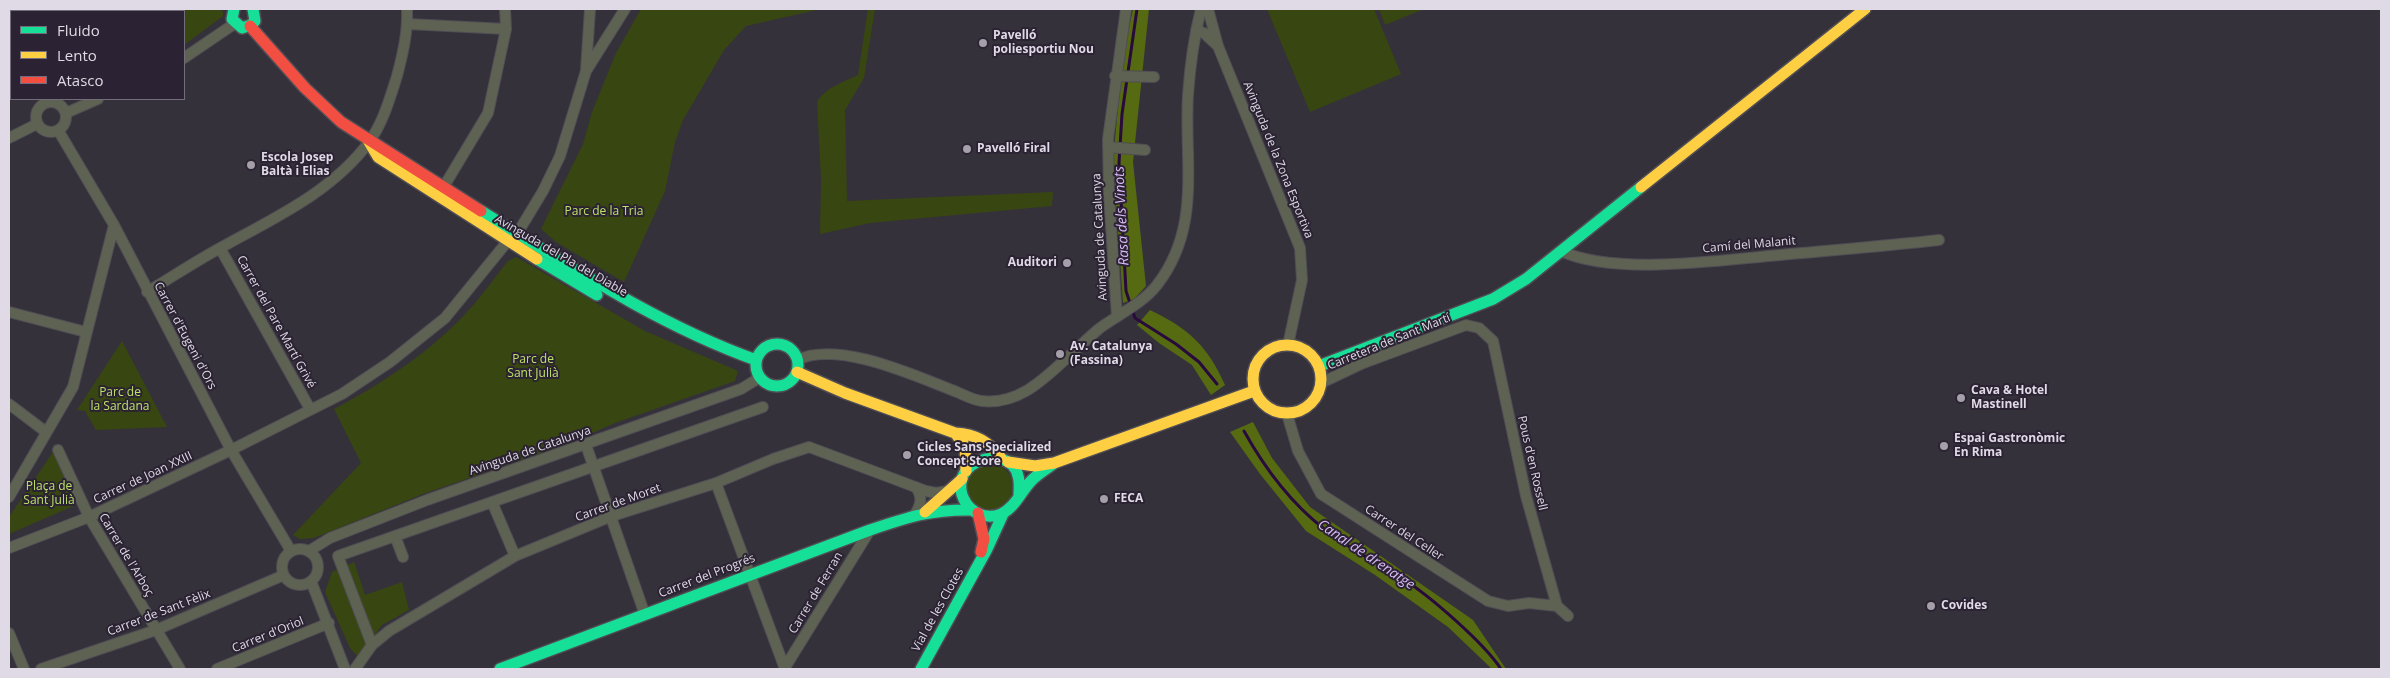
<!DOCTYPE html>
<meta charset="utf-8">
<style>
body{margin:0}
#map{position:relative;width:2390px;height:678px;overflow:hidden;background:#35313a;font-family:"Open Sans",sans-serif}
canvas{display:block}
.frame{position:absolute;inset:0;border:10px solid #dfdae5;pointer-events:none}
.legend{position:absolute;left:10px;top:10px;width:175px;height:90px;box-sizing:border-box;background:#2b2333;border:1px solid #736c7a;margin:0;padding:6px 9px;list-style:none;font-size:15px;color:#dfdae5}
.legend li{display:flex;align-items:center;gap:10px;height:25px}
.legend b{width:25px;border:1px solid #736c7a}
</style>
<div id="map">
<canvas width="2390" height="678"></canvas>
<div class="frame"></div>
<ul class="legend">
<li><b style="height:6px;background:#16e098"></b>Fluido</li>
<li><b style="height:6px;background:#ffcf43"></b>Lento</li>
<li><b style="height:6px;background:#f24e42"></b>Atasco</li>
</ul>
</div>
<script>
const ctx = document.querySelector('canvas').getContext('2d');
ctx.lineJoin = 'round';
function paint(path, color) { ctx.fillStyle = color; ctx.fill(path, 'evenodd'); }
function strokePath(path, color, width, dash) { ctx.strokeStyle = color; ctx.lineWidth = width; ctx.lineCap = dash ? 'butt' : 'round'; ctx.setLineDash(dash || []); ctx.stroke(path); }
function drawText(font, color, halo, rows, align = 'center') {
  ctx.font = font + ' "Open Sans",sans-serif'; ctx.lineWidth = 4; ctx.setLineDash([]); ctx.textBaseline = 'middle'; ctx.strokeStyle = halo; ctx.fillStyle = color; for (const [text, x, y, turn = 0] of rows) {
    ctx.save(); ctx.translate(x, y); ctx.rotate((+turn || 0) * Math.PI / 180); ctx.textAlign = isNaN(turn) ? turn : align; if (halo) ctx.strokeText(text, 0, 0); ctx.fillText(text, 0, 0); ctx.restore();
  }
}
paint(new Path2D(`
 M100,9H220L223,12V16L184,45V11H102Z
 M641,9H821L746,26L724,50L683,120L675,142L665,191L624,282L556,242L541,229L583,144L592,112L616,53Z
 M868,9H875L864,78L845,110L847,201L1053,192L1052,206L870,223L820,234L821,180L817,101C828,86 842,83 858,75Z
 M1267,9H1374L1401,74L1310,112Z
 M1379,9H1424L1385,25Z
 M516,257L645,331L738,371L735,381L615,423L567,444L423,494L314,538L300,539L293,535L361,463L334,409C382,384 430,352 467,312C482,296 494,278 508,261Z
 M122,341L167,427L96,430L85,411L77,410Z
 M53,452L76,505L9,534V517Z
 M967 487a23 23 0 1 1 46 0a23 23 0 1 1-46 0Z
 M354,562L365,595L402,582L409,610L382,625L358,657L350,648L325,592L332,572Z`), '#384611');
paint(new Path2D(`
 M1133,9H1149L1133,162L1146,286L1134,299L1123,303L1113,160L1123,55Z
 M1150,310C1189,329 1207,345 1225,385L1211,395L1192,365L1159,343L1137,325Z
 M1253,422L1272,458L1310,507L1473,620L1506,669H1492L1448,627L1375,575L1306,531L1260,474L1230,432Z`), '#566a11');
strokePath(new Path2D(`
 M1137,9L1122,114L1119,163L1126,291L1135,318L1176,344L1199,362L1217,384
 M1244,431C1264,467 1290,502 1323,528C1347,548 1377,562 1403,579C1430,596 1484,643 1501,669`), '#280a3d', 3);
const street = new Path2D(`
 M92,9L94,11
 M1208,9L1218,46L1300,248L1302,280L1288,345
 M9,16L11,21
 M408,24L506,29
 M1196,30L1204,33L1218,46
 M184,58L234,24
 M586,70L590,9
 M1115,76L1154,77
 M36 117a15 15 0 1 1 30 0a15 15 0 1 1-30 0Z
 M66,113L98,99
 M58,130L114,225L231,450L291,551
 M9,138L37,124
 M1108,147L1145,150
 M443,188L488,113L506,29L505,9
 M517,234L543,191L560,156L586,71L625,9
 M220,248L310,409
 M1561,251C1615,276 1720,260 1780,255C1833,250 1886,246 1939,240
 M147,292C172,277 196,261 222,247C274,218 332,192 369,142C383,123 390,98 397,76C403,53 408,32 407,9
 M9,312L86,332
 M1117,317L1109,194L1108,139L1126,9
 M797,360C839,340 915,376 957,392C964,395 973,400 982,401C1019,405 1044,379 1069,356C1079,347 1089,337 1100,328C1119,314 1142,304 1157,285C1202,227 1184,162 1188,95C1190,66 1194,37 1201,9
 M1321,383L1361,364L1466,325L1479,328L1493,341L1526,496L1557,606L1568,616
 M9,404L46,432
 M1287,414L1298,451L1321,494L1488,601L1508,606L1529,603L1557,606
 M586,445L645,615
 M58,450L89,517L180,669
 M716,483L785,669
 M9,497L73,387L114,225
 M492,502L515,556
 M914,516C921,505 923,498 916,487
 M395,536L403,557
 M9,548L89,517L231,450L342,394L390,362L445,318L507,242
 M282 567a18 18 0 1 1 36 0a18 18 0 1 1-36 0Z
 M309,551L330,538L427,500L741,389L759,378
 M311,581L345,669
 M9,633L24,669
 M372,645L338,556L763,407
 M41,669L156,630L284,575
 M217,669L329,623
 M355,669L372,645L389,631L515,556L612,516L716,483L773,459L809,447L926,491L936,493L948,491
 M784,669L870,530`);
const fast = new Path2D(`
 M234,9L232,19L242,28L251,25L255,21L253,9
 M481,211C570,266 656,324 756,360
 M537,259L597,295
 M756 365a21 21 0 1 1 42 0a21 21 0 1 1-42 0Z
 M1319,366L1493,299L1526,279L1641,187
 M1019,495C1019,489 1020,482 1018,476C1014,457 992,455 977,462C943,479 968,527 1001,514C1015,508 1021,491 1032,480C1038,474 1046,469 1053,464
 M500,669L870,530C908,517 932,509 973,510
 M921,669L987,549L1003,514`);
const slow = new Path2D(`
 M369,142L378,157L537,259
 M1641,187L1865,9
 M1253 379a34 34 0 1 1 68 0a34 34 0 1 1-68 0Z
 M797,372L845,393L955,433L965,446L966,471
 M955,433C976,434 989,442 1001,458
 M1008,462L1035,466L1054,463L1254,391
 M925,512L962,479`);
const jam = new Path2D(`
 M250,26L305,88L341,122L481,211
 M978,513L984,539L981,552`);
strokePath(street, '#504d55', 12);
strokePath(fast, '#504d55', 14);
strokePath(slow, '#504d55', 14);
strokePath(jam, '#504d55', 14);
strokePath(street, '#5e6253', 10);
strokePath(fast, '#16e098', 11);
strokePath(slow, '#ffcf43', 11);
strokePath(jam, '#f24e42', 11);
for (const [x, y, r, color] of [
 [983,43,5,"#a49fa9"],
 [967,149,5,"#a49fa9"],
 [251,165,5,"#a49fa9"],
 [1067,263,5,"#a49fa9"],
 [1060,354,5,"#a49fa9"],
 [1961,398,5,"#a49fa9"],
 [1944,446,5,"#a49fa9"],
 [907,455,5,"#a49fa9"],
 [1104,499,5,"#a49fa9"],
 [1931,606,5,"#a49fa9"]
]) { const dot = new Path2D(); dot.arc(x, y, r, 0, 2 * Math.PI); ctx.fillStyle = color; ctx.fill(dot); strokePath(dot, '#2b2333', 2); }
drawText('bold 12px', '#dfdae5', '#2b2333', [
 ["Pavelló",993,36],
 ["poliesportiu Nou",993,50],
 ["Pavelló Firal",977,149],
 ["Escola Josep",261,158],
 ["Baltà i Elias",261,172],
 ["Auditori",1057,263,"right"],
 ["Av. Catalunya",1070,347],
 ["(Fassina)",1070,361],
 ["Cava & Hotel",1971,391],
 ["Mastinell",1971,405],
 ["Espai Gastronòmic",1954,439],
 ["En Rima",1954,453],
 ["Cicles Sans Specialized",917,448],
 ["Concept Store",917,462],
 ["FECA",1114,499],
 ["Covides",1941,606]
], 'left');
drawText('12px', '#dfdae5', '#2b2333', [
 ["Avinguda de la Zona Esportiva",1278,160,68],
 ["Avinguda de Catalunya",1100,237,-93],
 ["Camí del Malanit",1749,245,-5],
 ["Avinguda del Pla del Diable",561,256,30],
 ["Carrer del Pare Martí Grivé",276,322,61],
 ["Carrer d'Eugeni d'Ors",185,336,62],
 ["Carretera de Sant Martí",1389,342,-22],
 ["Avinguda de Catalunya",530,451,-19],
 ["Pous d'en Rossell",1532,463,77],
 ["Carrer de Joan XXIII",143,478,-25],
 ["Carrer de Moret",618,503,-20],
 ["Carrer del Celler",1404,533,33],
 ["Carrer de l'Arboç",126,555,59],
 ["Carrer del Progrés",707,576,-21],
 ["Carrer de Ferran",816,593,-59],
 ["Vial de les Clotes",938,610,-61],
 ["Carrer de Sant Fèlix",159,613,-21],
 ["Carrer d'Oriol",268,635,-22]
]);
drawText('12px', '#bde168', '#2b2333', [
 ["Parc de la Tria",604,212],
 ["Parc de",533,360],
 ["Sant Julià",533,374],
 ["Parc de",120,393],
 ["la Sardana",120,407],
 ["Plaça de",49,487],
 ["Sant Julià",49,501]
]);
drawText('italic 14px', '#dabaf9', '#2b2333', [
 ["Rasa dels Vinots",1122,216,-93],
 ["Canal de drenatge",1366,555,34]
]);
</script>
